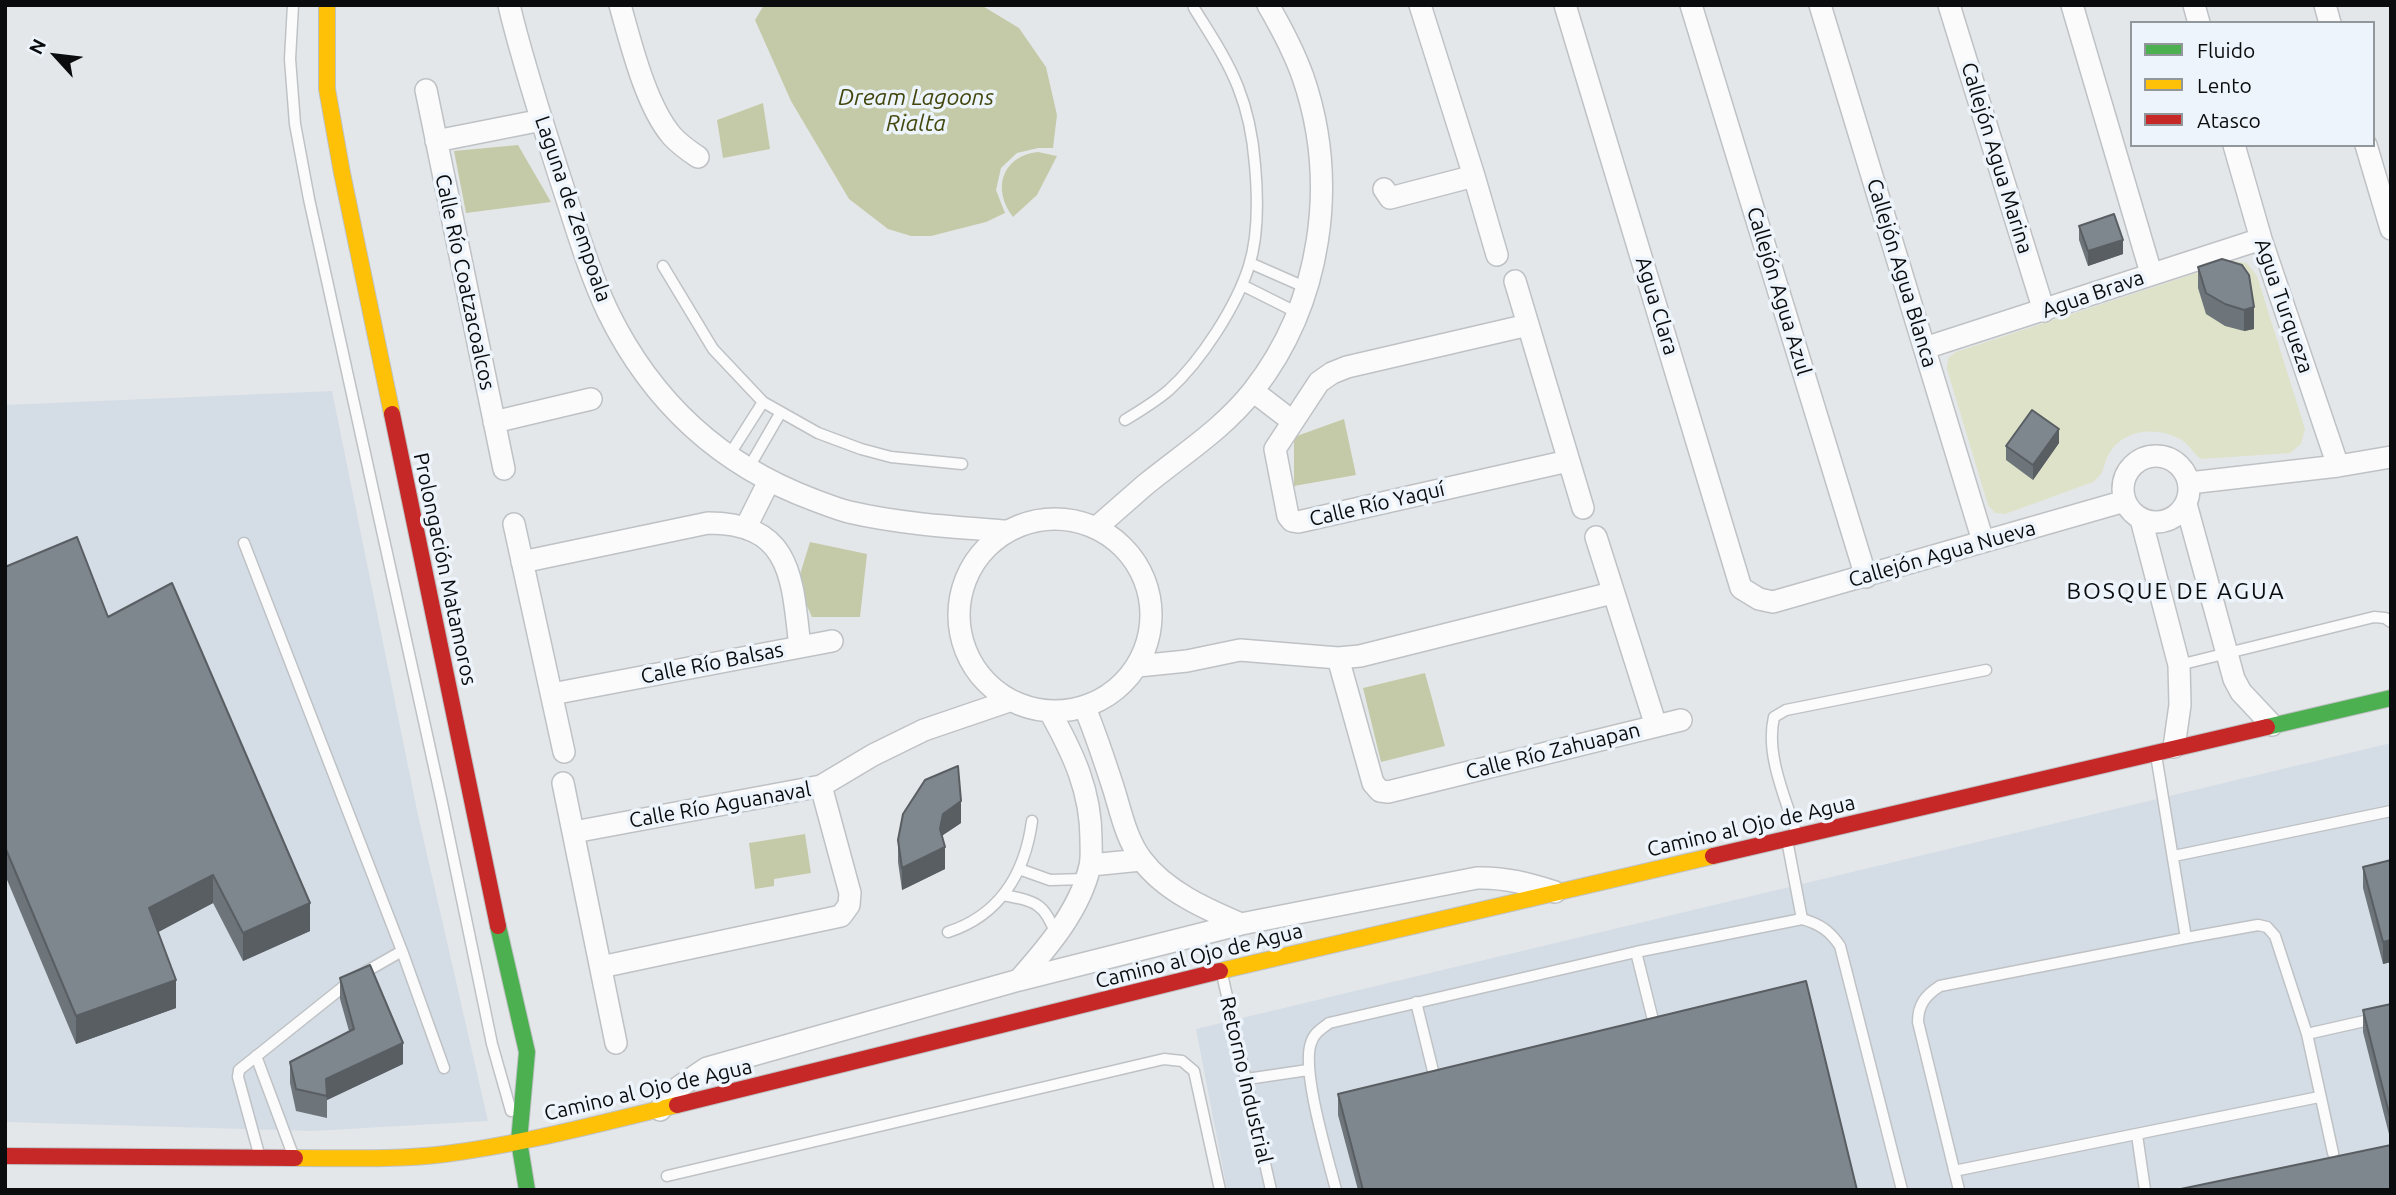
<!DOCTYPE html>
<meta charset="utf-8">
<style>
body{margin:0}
#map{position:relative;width:2396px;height:1195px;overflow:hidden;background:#e4e7ea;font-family:Ubuntu,sans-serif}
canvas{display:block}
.frame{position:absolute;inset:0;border:7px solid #0a0c0e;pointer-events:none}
.legend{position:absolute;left:2130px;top:21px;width:245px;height:126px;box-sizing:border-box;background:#edf4fb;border:2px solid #92979c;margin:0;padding:9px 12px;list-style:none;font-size:21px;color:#0a0c0e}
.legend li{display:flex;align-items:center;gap:14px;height:35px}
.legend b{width:35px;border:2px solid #92979c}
.north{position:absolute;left:21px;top:21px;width:70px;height:70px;-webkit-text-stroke:5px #edf4fb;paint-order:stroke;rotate:297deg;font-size:19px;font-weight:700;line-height:28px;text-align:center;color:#0a0c0e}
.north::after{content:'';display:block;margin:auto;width:24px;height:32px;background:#0a0c0e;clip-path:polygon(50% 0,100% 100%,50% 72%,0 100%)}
</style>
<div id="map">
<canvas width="2396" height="1195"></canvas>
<div class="frame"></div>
<ul class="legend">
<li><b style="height:9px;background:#4caf50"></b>Fluido</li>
<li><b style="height:9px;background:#ffc107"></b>Lento</li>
<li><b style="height:9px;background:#c62828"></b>Atasco</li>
</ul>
<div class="north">N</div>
</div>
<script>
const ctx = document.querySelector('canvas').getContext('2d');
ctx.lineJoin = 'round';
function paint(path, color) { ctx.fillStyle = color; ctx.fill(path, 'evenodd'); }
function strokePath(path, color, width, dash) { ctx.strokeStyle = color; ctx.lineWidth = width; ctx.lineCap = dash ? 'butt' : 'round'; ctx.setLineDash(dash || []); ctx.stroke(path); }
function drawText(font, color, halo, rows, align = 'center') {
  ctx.font = font + ' Ubuntu,sans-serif'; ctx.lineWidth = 7; ctx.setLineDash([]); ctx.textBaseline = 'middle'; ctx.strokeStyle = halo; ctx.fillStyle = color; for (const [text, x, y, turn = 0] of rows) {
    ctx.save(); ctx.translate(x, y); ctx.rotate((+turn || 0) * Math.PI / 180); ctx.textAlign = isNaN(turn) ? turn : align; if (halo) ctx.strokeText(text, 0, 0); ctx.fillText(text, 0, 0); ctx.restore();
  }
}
paint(new Path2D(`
 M332,391L418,815L488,1121L312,1131L5,1122V405Z
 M2391,743V1190H1227L1196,1029Z`), '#d4dde5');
paint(new Path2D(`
 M2233,261L2247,263L2257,276L2305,429L2301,444L2290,453L2201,459C2194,454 2189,445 2182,440C2159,426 2123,428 2109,454C2102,467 2106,472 2093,482L2005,514L1995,513L1988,505L1947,369L1948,358L1956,352Z`), '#dde2c8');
paint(new Path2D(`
 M764,5H981L1019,28L1046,67L1057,115L1053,148H1038L1017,153L1001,168L996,190L1005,213L986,222L931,236H911L888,229L849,199L791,101L755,20Z
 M763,103L770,149L723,158L717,120Z
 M518,145L551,202L466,213L454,151Z
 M1038,152L1057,156L1037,195L1013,217C992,190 1001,156 1038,152Z
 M1344,419L1356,475L1294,486V437Z
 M810,542L867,554L860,617H812L797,584Z
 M1425,673L1445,746L1381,762L1363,688Z
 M805,834L811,873L774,879V886L755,889L749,843Z`), '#c4caa8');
const lane = new Path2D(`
 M293,5L290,59L295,124L309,199L442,803L492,1044L511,1111
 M1250,263L1307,288
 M663,266L713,349L763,402L818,433L861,449L891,457L962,464
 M1242,285L1298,313
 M1125,420C1140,411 1155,402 1169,390C1201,361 1236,307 1249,266C1259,234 1258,198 1255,165C1253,139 1248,112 1238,87C1227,59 1210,34 1194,8
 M728,457L763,402
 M748,469L781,412
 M244,543L402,951
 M2179,665L2374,617L2385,618L2391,622
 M1797,835C1786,799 1765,755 1774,717L1786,710L1986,670
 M1787,840L1802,919
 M2174,856L2391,811
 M1019,869L1050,880L1085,879
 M1003,895C1035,901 1045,903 1056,935
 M948,932C1000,915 1025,873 1032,821
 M2186,938L2258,925L2267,927L2275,936L2307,1034L2333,1153
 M1636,952L1652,1016
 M1222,974L1271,1190
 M1416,1002L1435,1079
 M2307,1034L2391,1015
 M256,1056L293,1155
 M1247,1079L1308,1070
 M2137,1135L2145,1190
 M259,1154L238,1077L239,1070L353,979L402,951L444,1068
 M1954,1171L2319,1097
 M667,1176L1164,1059L1182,1061L1194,1071L1220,1190
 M1336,1190C1328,1158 1301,1070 1311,1043C1314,1033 1321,1029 1329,1023L1636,952L1802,919C1820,924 1830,931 1840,946L1902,1190
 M1959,1190L1918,1022C1918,1004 1926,995 1940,986L2186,938L2156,755`);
const street = new Path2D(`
 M509,5C523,64 542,121 560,178C575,223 588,270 608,312C652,402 720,465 814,500C825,504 837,509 849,512C901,524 953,527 1006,531
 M620,5C631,44 646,106 672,136C680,145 689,151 698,157
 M1420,5L1474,176L1497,255
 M1565,5L1741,588L1759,599L1773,602L2125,501
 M1691,5L1866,577
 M1820,5L1983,541
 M1949,5L2044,311
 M2072,5L2151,273
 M2194,5L2199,23
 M2325,5L2330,23
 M426,90L504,469
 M436,141L542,120
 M2234,145L2261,239L2338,466
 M2366,145L2391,229
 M1384,189L1390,198L1474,176
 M1515,281L1583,508
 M1528,325L1347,367L1332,373L1319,382L1275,449L1288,516L1292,521L1298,522L1568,461
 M1925,348L2261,239
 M1253,391L1292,421
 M494,422L591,399
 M2123 489a33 33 0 1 1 66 0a33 33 0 1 1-66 0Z
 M2189,483L2338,466L2391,457
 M2186,504L2234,679L2241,692L2272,725
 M959 615a96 96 0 1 1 192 0a96 96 0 1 1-192 0Z
 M2141,519L2179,665L2180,705L2174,747
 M514,524L564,752
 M746,527L769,481
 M1097,527C1113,513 1129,499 1145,485C1183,454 1223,429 1253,391C1322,303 1339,182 1303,77C1294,52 1282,29 1268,5
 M1596,537L1656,726
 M522,562L708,523C793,523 792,580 800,647
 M1338,658L1373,783L1380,791L1388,792L1681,720
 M1138,666L1187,661L1240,650L1338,658L1360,656L1612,593
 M552,694L832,641
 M1085,708C1096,735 1105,762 1114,790C1121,813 1127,841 1142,860C1165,891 1206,909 1241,924
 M563,783L616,1043
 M574,832L821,786L873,755L924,730L1009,701
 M1091,865L1141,860
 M601,967L841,916L849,905L850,893L821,786
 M1019,980C1048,947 1080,910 1090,866C1092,858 1091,848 1091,839C1091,791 1073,753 1050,712
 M660,1110L679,1087L707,1068L1019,980L1241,924L1477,878C1505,877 1529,884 1555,892`);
const fast = new Path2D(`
 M2267,727L2391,698
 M498,926L527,1052L519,1141L527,1190`);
const slow = new Path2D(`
 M327,5V89L342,173L392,414
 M1220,971L1713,856
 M295,1158C345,1158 396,1160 445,1154C524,1144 600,1123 677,1105`);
const jam = new Path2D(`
 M392,414L498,926
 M1713,856L2267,727
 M677,1105L1220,971
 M5,1156L295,1158`);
strokePath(lane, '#bfc2c5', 13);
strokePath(street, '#bfc2c5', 24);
strokePath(fast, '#bfc2c5', 18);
strokePath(slow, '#bfc2c5', 18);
strokePath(jam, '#bfc2c5', 18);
strokePath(lane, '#fbfbfc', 10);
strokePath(street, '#fbfbfc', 21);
strokePath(fast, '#4caf50', 16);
strokePath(slow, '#ffc107', 16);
strokePath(jam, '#c62828', 16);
paint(new Path2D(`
 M2079,226L2123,254L2088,266L2079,240Z
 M2222,259L2254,329L2244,331L2225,326L2206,314L2198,288V267Z
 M2059,443L2033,480L2006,460V446Z
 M5,567L108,617L310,931L243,961L213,903L158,932L176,1008L76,1044L5,875Z
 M961,823L943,835V839L945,869L902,890L898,862V840Z
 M2391,860V962L2383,964L2363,888V867Z
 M340,978L403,1064L327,1100V1118L296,1111L290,1083V1062L349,1031L340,999Z
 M2391,1004V1142L2363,1032V1010Z
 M1338,1094L1857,1190H1358L1338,1115Z`), '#6d747a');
paint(new Path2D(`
 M2123,240V254L2088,266V251Z
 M2254,307V329L2244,331V310Z
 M2059,429V443L2033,480V465Z
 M961,801V823L943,835L940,849L945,847V869L902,890V868L940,829L943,814Z
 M213,875V903L149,937V908Z
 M310,903V931L243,961V933Z
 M2391,940V962L2383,964V942Z
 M176,980V1008L76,1044V1016Z
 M403,1043V1064L327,1100L326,1079Z`), '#595e63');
const building = new Path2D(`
 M2114,214L2123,240L2088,251L2079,226Z
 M2222,259L2242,265L2249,275L2254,307L2244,310L2225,304L2206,293L2198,267Z
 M2032,410L2059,429L2033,465L2006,446Z
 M77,537L108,617L172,583L310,903L243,933L213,875L149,908L176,980L76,1016L5,847V567Z
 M958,766L961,801L943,814L940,829L945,847L902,868L898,840L903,814L925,780Z
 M2391,860V940L2383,942L2363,867Z
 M370,965L403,1043L326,1079L327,1096L296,1089L290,1062L354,1029L340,978Z
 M1806,981L1857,1190H1363L1338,1094Z
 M2391,1004V1121L2363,1010Z
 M2391,1145V1190H2176Z`);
paint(building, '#7f878e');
strokePath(building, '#595e63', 2);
drawText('21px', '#0a0c0e', '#edf4fb', [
 ["Callejón Agua Marina",1997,158,73],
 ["Laguna de Zempoala",573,209,71],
 ["Callejón Agua Blanca",1902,273,73],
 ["Calle Río Coatzacoalcos",465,282,78],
 ["Callejón Agua Azul",1779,291,73],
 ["Agua Brava",2093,294,-19],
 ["Agua Clara",1657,306,73],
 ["Agua Turqueza",2284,306,71],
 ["Calle Río Yaquí",1377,504,-13],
 ["Callejón Agua Nueva",1942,554,-16],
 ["Prolongación Matamoros",445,569,78],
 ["Calle Río Balsas",712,663,-11],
 ["Calle Río Zahuapan",1553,751,-14],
 ["Calle Río Aguanaval",720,805,-10],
 ["Camino al Ojo de Agua",1751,826,-13],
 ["Camino al Ojo de Agua",1199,956,-14],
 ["Retorno Industrial",1246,1080,77],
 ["Camino al Ojo de Agua",648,1090,-13]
]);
drawText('italic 23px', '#43470d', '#edf4fb', [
 ["Dream Lagoons",916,97],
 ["Rialta",916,123]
]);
ctx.letterSpacing = '2px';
drawText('23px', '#0a0c0e', '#edf4fb', [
 ["BOSQUE DE AGUA",2176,591]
]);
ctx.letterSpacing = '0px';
</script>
